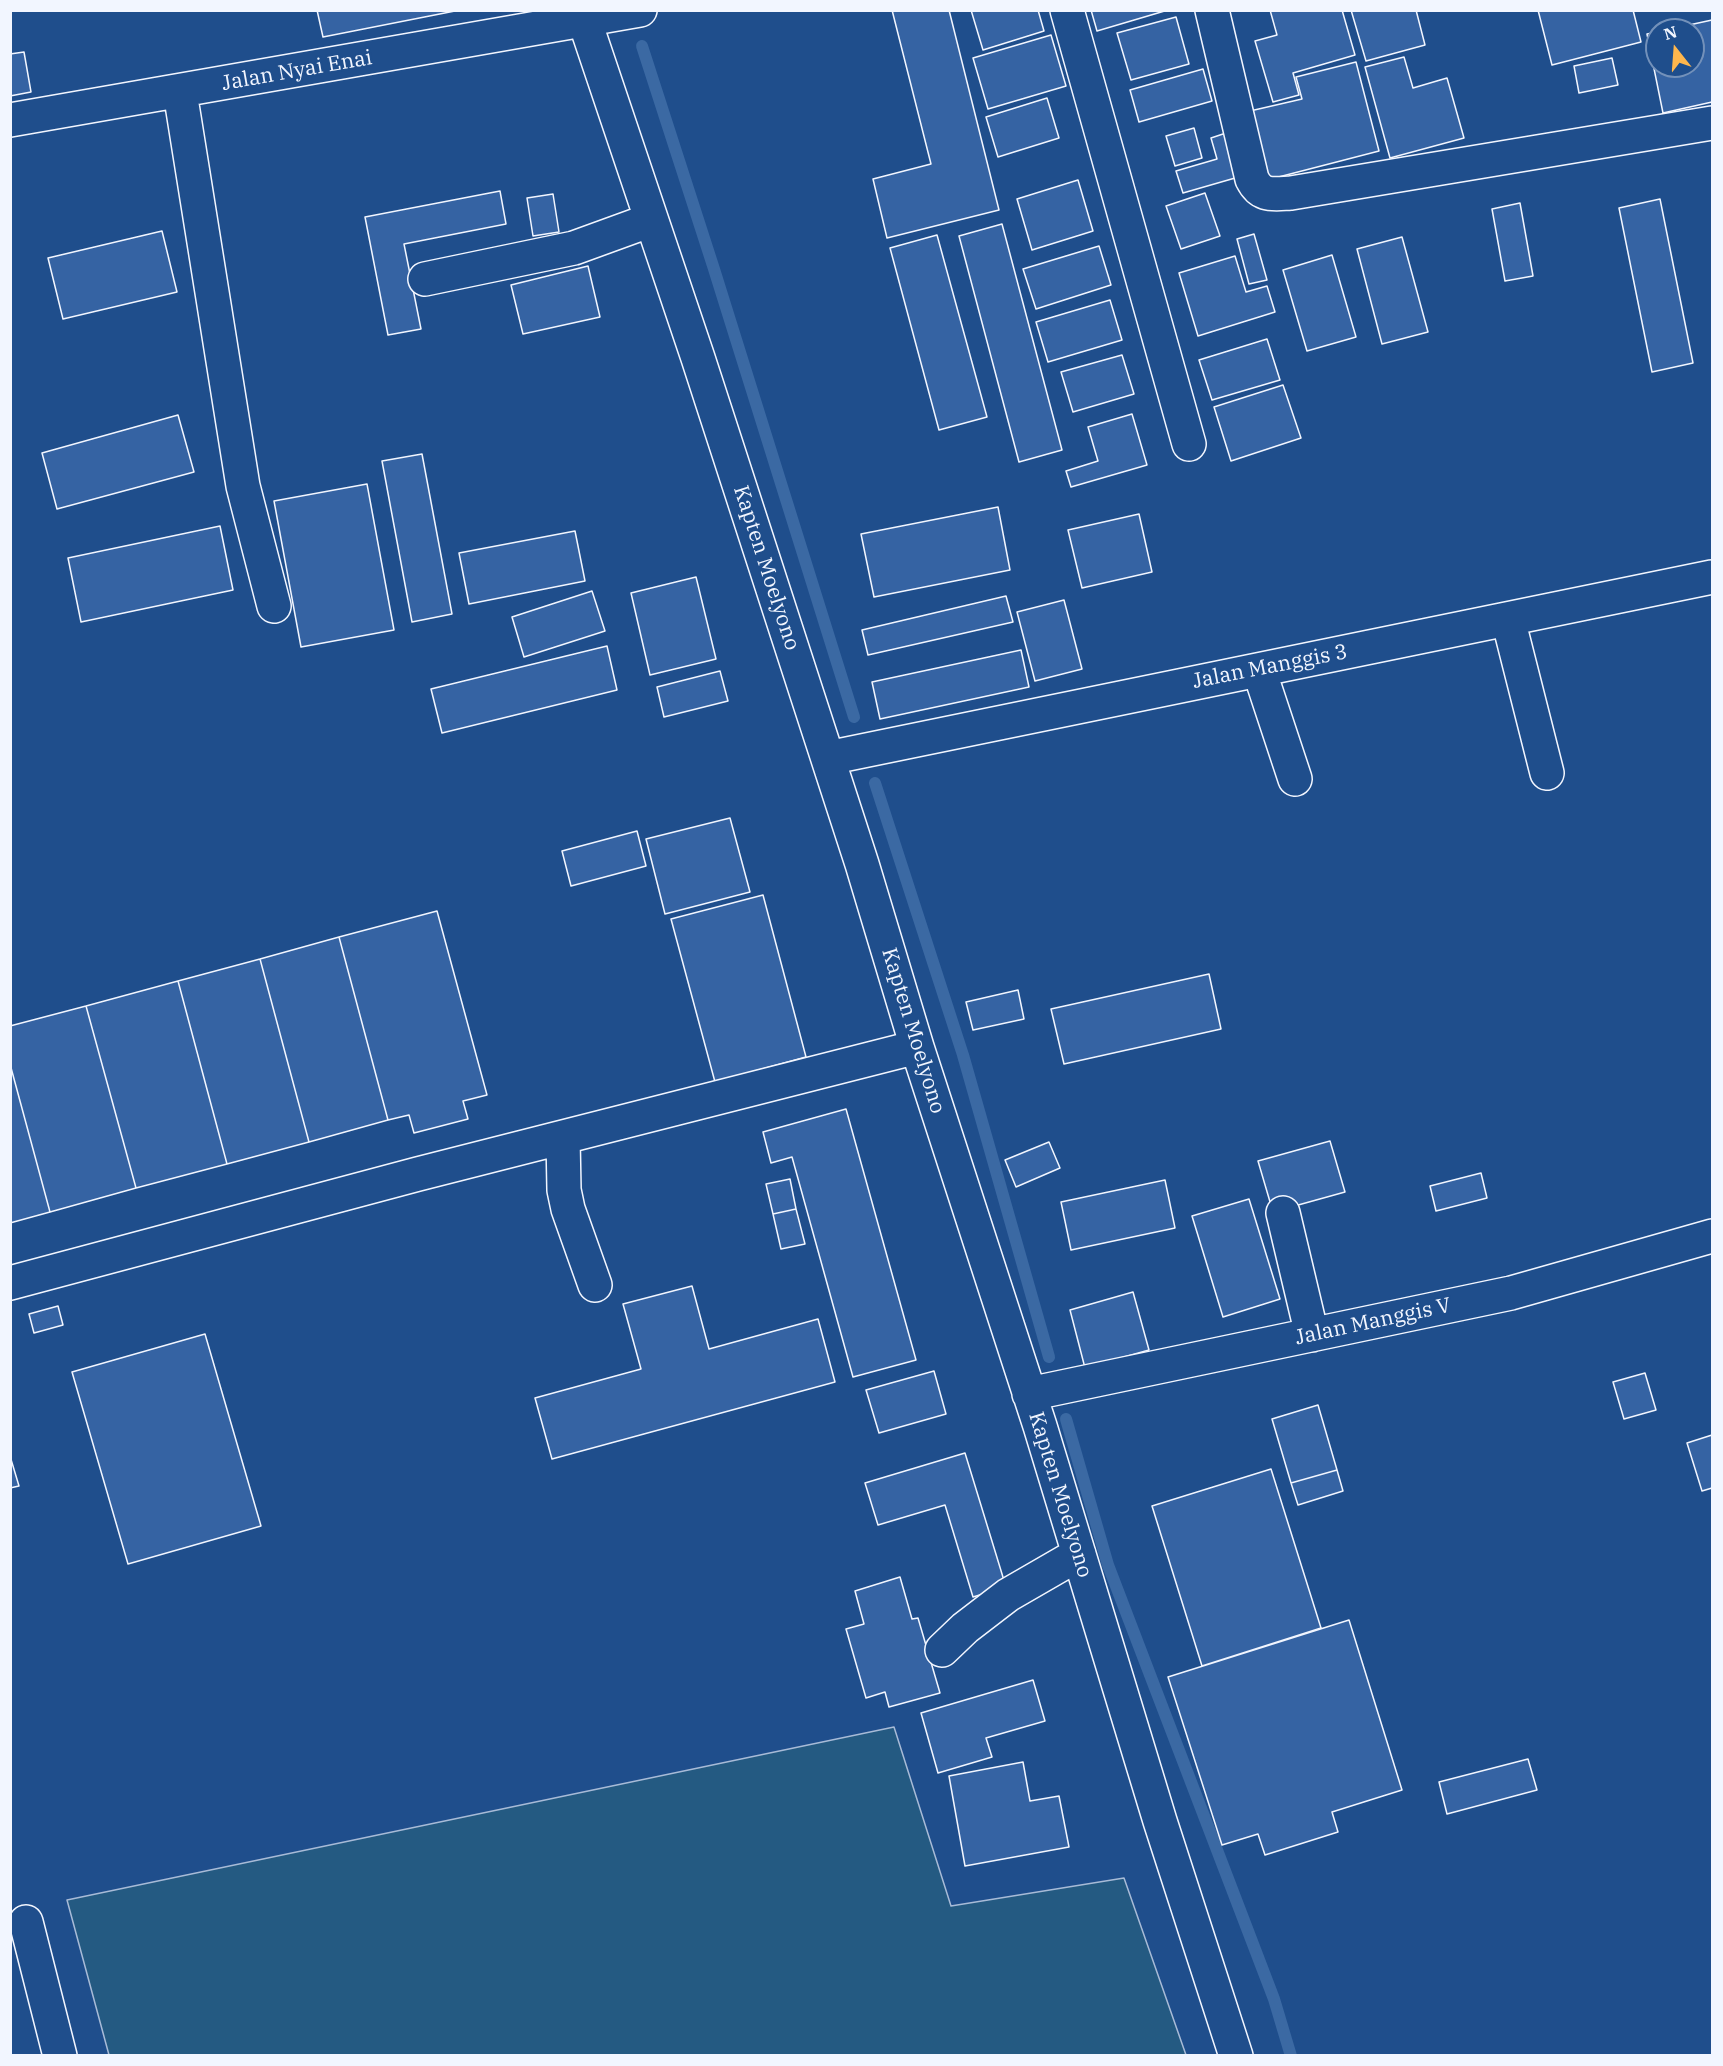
<!DOCTYPE html>
<style>
body{margin:0}
#map{position:relative;width:1723px;height:2066px;overflow:hidden;background:#1f4e8c;font-family:"IBM Plex Serif",serif}
canvas{display:block}
.frame{position:absolute;inset:0;border:12px solid #f2f6ff;pointer-events:none}
.north{position:absolute;left:1645px;top:18px;width:60px;height:60px;box-sizing:border-box;background:#1f4e8c;border:2px solid #7391ba;border-radius:50%;rotate:343deg;font-size:16px;font-weight:700;line-height:24px;text-align:center;color:#f2f6ff}
.north::after{content:'';display:block;margin:auto;width:21px;height:27px;background:#ffb74d;clip-path:polygon(50% 0,100% 100%,50% 72%,0 100%)}
</style>
<div id="map">
<canvas width="1723" height="2066"></canvas>
<div class="frame"></div>
<div class="north">N</div>
</div>
<script>
const ctx = document.querySelector('canvas').getContext('2d');
ctx.lineJoin = 'round';
function paint(path, color) { ctx.fillStyle = color; ctx.fill(path, 'evenodd'); }
function strokePath(path, color, width, dash) { ctx.strokeStyle = color; ctx.lineWidth = width; ctx.lineCap = dash ? 'butt' : 'round'; ctx.setLineDash(dash || []); ctx.stroke(path); }
function drawText(font, color, halo, rows, align = 'center') {
  ctx.font = font + ' "IBM Plex Serif",serif'; ctx.lineWidth = 4.5; ctx.setLineDash([]); ctx.textBaseline = 'middle'; ctx.strokeStyle = halo; ctx.fillStyle = color; for (const [text, x, y, turn = 0] of rows) {
    ctx.save(); ctx.translate(x, y); ctx.rotate((+turn || 0) * Math.PI / 180); ctx.textAlign = isNaN(turn) ? turn : align; if (halo) ctx.strokeText(text, 0, 0); ctx.fillText(text, 0, 0); ctx.restore();
  }
}
const green = new Path2D(`
 M894,1727L951,1906L1124,1878L1186,2055H109L67,1900Z`);
paint(green, '#245a82');
strokePath(green, '#a8bbd7', 1.5);
strokePath(new Path2D(`
 M642,46L714,269L854,717
 M875,783L963,1055L1049,1357
 M1066,1419L1108,1565L1274,1999L1291,2056`), '#3b69a3', 12);
const building = new Path2D(`
 M317,10H460L323,37Z
 M892,10H949L999,210L887,238L873,179L931,164Z
 M971,10H1038L1044,31L983,50Z
 M1091,10H1168L1097,31Z
 M1270,10H1342L1355,55L1293,73L1299,95L1273,102L1255,41L1277,35Z
 M1351,10H1416L1425,45L1366,61Z
 M1538,10H1633L1641,42L1552,65Z
 M1176,17L1189,64L1131,80L1117,33Z
 M1712,20V102L1663,113L1647,34L1657,32V66H1693V30H1666Z
 M1051,35L1066,86L988,109L973,58Z
 M24,52L31,92L10,96V54Z
 M1404,57L1413,88L1447,78L1464,138L1390,158L1365,67Z
 M1612,58L1618,85L1579,93L1574,66Z
 M1356,62L1379,151L1267,180L1250,111L1302,99L1296,77Z
 M1203,69L1212,101L1139,122L1130,90Z
 M1047,98L1059,138L998,157L986,117Z
 M1194,128L1202,158L1175,166L1166,136Z
 M1229,132L1242,176L1183,193L1176,171L1217,159L1211,138Z
 M1078,180L1093,231L1032,250L1017,199Z
 M500,191L506,224L404,244L421,329L388,335L365,217Z
 M1205,193L1220,236L1181,249L1166,206Z
 M553,194L559,232L533,236L527,198Z
 M1660,199L1693,363L1652,372L1619,208Z
 M1520,203L1533,276L1505,281L1492,209Z
 M1002,224L1062,450L1019,462L959,236Z
 M162,231L177,292L63,319L48,258Z
 M1254,234L1267,280L1249,284L1237,239Z
 M937,235L987,417L939,430L890,248Z
 M1402,237L1428,332L1382,344L1357,249Z
 M1099,246L1111,285L1036,309L1023,269Z
 M1332,255L1356,337L1307,351L1283,270Z
 M1235,256L1246,292L1267,286L1275,312L1198,336L1179,273Z
 M588,266L600,317L523,334L511,285Z
 M1110,300L1122,340L1048,362L1036,322Z
 M1267,339L1280,380L1212,400L1199,360Z
 M1122,355L1134,394L1073,412L1061,372Z
 M1283,385L1301,438L1231,461L1214,407Z
 M1132,414L1147,465L1071,487L1066,471L1098,461L1088,427Z
 M178,415L194,472L57,509L42,453Z
 M422,454L452,614L412,622L382,461Z
 M367,484L394,630L301,647L274,501Z
 M998,507L1010,570L874,597L861,534Z
 M1139,514L1152,572L1082,588L1068,530Z
 M220,526L233,590L81,622L68,558Z
 M575,531L585,581L469,604L459,553Z
 M696,577L716,659L650,675L631,593Z
 M592,591L605,631L524,657L512,617Z
 M1006,596L1013,622L868,655L862,630Z
 M1064,600L1082,669L1035,681L1017,612Z
 M607,646L617,690L442,733L431,689Z
 M1021,650L1029,687L880,719L872,682Z
 M720,671L728,701L664,717L657,687Z
 M730,818L750,892L665,914L646,839Z
 M637,831L646,866L571,886L562,851Z
 M763,895L806,1057L715,1082L671,919Z
 M437,911L487,1095L463,1101L468,1119L414,1133L409,1115L388,1120L339,937Z
 M339,937L388,1120L309,1142L260,959Z
 M260,959L309,1142L227,1164L178,981Z
 M1209,974L1221,1029L1064,1064L1051,1009Z
 M178,981L227,1164L136,1188L86,1006Z
 M1018,990L1024,1019L973,1030L966,1002Z
 M86,1006L136,1188L50,1212L10,1064V1026Z
 M10,1064L50,1212L10,1223Z
 M846,1109L916,1360L853,1377L792,1157L771,1163L763,1132Z
 M1330,1141L1345,1192L1273,1212L1258,1161Z
 M1049,1142L1060,1168L1016,1187L1005,1160Z
 M1481,1173L1487,1198L1436,1211L1430,1186Z
 M790,1179L796,1209L773,1214L766,1184Z
 M1165,1180L1175,1228L1071,1250L1061,1202Z
 M1249,1199L1280,1299L1223,1317L1192,1216Z
 M796,1209L805,1244L781,1249L773,1214Z
 M692,1286L709,1349L818,1319L835,1382L552,1459L535,1398L641,1369L623,1304Z
 M1133,1292L1149,1350L1085,1368L1070,1310Z
 M58,1306L63,1325L34,1333L29,1314Z
 M205,1334L261,1526L128,1564L72,1372Z
 M934,1371L946,1414L879,1433L866,1390Z
 M1645,1373L1656,1410L1624,1419L1613,1382Z
 M1318,1405L1337,1470L1291,1483L1272,1419Z
 M1712,1435V1488L1702,1491L1687,1443Z
 M965,1453L1006,1587L973,1597L945,1505L878,1525L865,1483Z
 M10,1456L19,1486L10,1488Z
 M1271,1469L1321,1628L1202,1666L1152,1506Z
 M1337,1470L1343,1491L1298,1505L1291,1483Z
 M900,1577L912,1619L918,1618L940,1693L889,1707L885,1692L866,1698L846,1629L864,1624L855,1591Z
 M1349,1620L1402,1790L1332,1812L1338,1832L1265,1855L1258,1834L1222,1845L1168,1677Z
 M1033,1680L1045,1721L986,1738L992,1757L938,1773L921,1713Z
 M1528,1759L1537,1790L1447,1814L1439,1782Z
 M1023,1762L1030,1801L1059,1796L1069,1847L965,1866L949,1776Z`);
paint(building, '#3563a3');
strokePath(building, '#f2f6ff', 1.5);
const minor = new Path2D(`
 M581,10L698,358L862,864L917,1047L1040,1426L1160,1821L1236,2056
 M1067,10L1189,444
 M1212,10L1252,179C1261,197 1272,194 1291,193L1712,123
 M180,92L243,486L274,606
 M10,120L640,10
 M425,279L574,248L651,220
 M1508,619L1547,773
 M1259,670L1295,779
 M828,758L1712,577
 M563,1138L564,1190L568,1209L595,1285
 M1283,1213L1312,1335
 M10,1283L418,1174L917,1047
 M1029,1394L1511,1293L1712,1236
 M942,1650L965,1628L1008,1595L1079,1554
 M26,1922L60,2056`);
strokePath(minor, '#f2f6ff', 36);
strokePath(minor, '#1f4e8c', 33);
drawText('21px', '#f2f6ff', '#1f4e8c', [
 ["Jalan Nyai Enai",297,71,-10],
 ["Kapten Moelyono",766,568,72],
 ["Jalan Manggis 3",1270,667,-11],
 ["Kapten Moelyono",913,1031,73],
 ["Jalan Manggis V",1373,1322,-12],
 ["Kapten Moelyono",1060,1495,73]
]);
</script>
